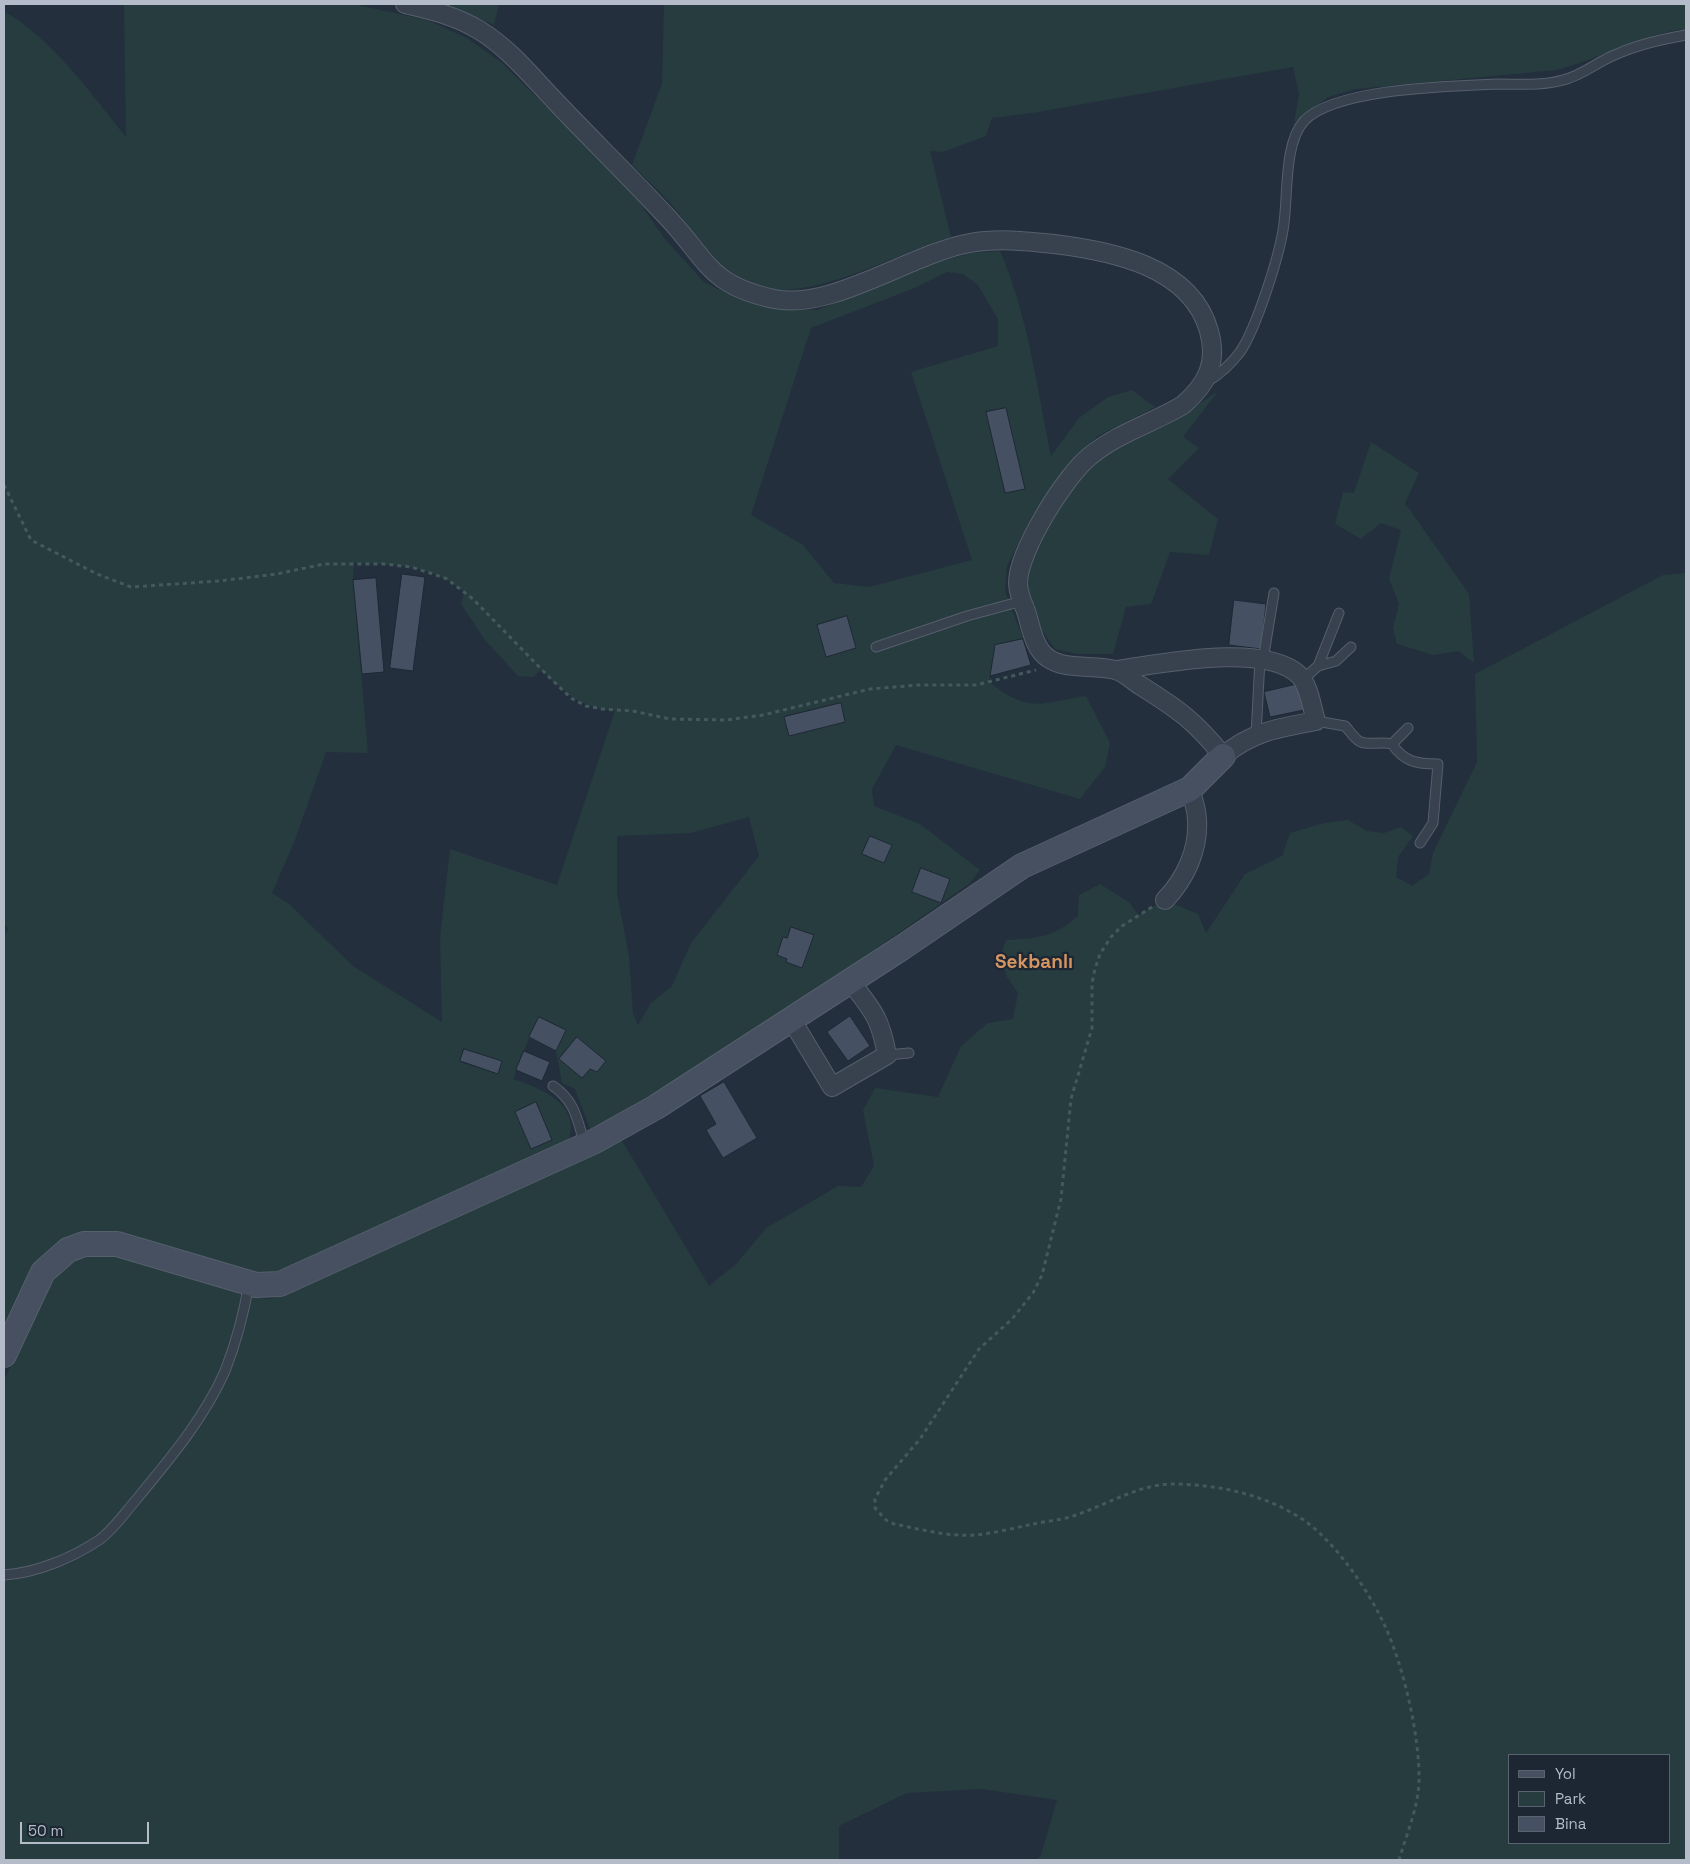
<!DOCTYPE html>
<meta charset="utf-8">
<style>
body{margin:0}
#map{position:relative;width:1690px;height:1864px;overflow:hidden;background:#242f3e;font-family:"Space Grotesk",sans-serif}
canvas{display:block}
.frame{position:absolute;inset:0;border:5px solid #b4bcc9;pointer-events:none}
.legend{position:absolute;left:1508px;top:1754px;width:162px;height:90px;box-sizing:border-box;background:#1d2633;border:1px solid #59626f;margin:0;padding:6px 9px;list-style:none;font-size:15px;color:#b4bcc9}
.legend li{display:flex;align-items:center;gap:10px;height:25px}
.legend b{width:25px;border:1px solid #59626f}
.scale{position:absolute;left:20px;top:1822px;width:129px;height:22px;box-sizing:border-box;border:2px solid #b4bcc9;border-top:0;padding-left:6px;font-size:15px;line-height:18px;white-space:nowrap;color:#b4bcc9;-webkit-text-stroke:4px #1d2633;paint-order:stroke}
</style>
<div id="map">
<canvas width="1690" height="1864"></canvas>
<div class="frame"></div>
<ul class="legend">
<li><b style="height:6px;background:#465061"></b>Yol</li>
<li><b style="height:14px;background:#263c3f"></b>Park</li>
<li><b style="height:14px;background:#455162"></b>Bina</li>
</ul>
<div class="scale">50 m</div>
</div>
<script>
const ctx = document.querySelector('canvas').getContext('2d');
ctx.lineJoin = 'round';
function paint(path, color) { ctx.fillStyle = color; ctx.fill(path, 'evenodd'); }
function strokePath(path, color, width, dash) { ctx.strokeStyle = color; ctx.lineWidth = width; ctx.lineCap = dash ? 'butt' : 'round'; ctx.setLineDash(dash || []); ctx.stroke(path); }
function drawText(font, color, halo, rows, align = 'center') {
  ctx.font = font + ' "Space Grotesk",sans-serif'; ctx.lineWidth = 4.5; ctx.setLineDash([]); ctx.textBaseline = 'middle'; ctx.strokeStyle = halo; ctx.fillStyle = color; for (const [text, x, y, turn = 0] of rows) {
    ctx.save(); ctx.translate(x, y); ctx.rotate((+turn || 0) * Math.PI / 180); ctx.textAlign = isNaN(turn) ? turn : align; if (halo) ctx.strokeText(text, 0, 0); ctx.fillText(text, 0, 0); ctx.restore();
  }
}
paint(new Path2D(`
 M124,4H353L427,20L467,38L502,63L563,123L639,202L665,239L704,282L736,298L774,309L817,310L931,264L971,253L1000,251C1028,315 1037,388 1051,456L1079,418L1108,397L1132,390L1155,407L1098,436L1078,453L1056,481L1030,520L1007,566L1005,591L1023,639L995,645L989,682C1030,714 1040,703 1086,696L1110,743L1105,767L1080,799L896,745L872,789L874,806L920,824L980,870L969,884C845,970 723,1058 590,1129L575,1089L562,1083L556,1051L529,1038L513,1079C534,1086 566,1097 571,1123C572,1129 569,1137 569,1143L291,1268L270,1275L250,1273L100,1233C94,1233 84,1231 77,1233C40,1243 19,1292 4,1324V939L8,928L4,924V11C54,41 90,92 126,137ZM947,272L963,274L978,285L998,319V346L911,372L972,560L869,587L834,583L802,544L751,515L811,328L917,287ZM354,563C392,564 434,565 464,592L461,604L485,640L518,676L533,677L541,670C565,694 581,707 615,711L557,885L450,849L440,938L442,1022L353,966L289,904L272,893L295,840L326,752L368,753L353,580ZM749,817L759,856L691,943L672,986L651,1003L638,1025L633,1014L629,956L617,893V836L691,833ZM464,1049L501,1061L498,1074L460,1062Z
 M443,4H499L494,25Z
 M664,4H1686V29C1640,34 1601,59 1556,70L1356,89L1328,97L1294,123L1299,94L1293,67L1032,113L992,118L986,136L943,152L930,151L951,237C897,252 795,313 741,281C717,267 695,233 677,211C664,195 647,180 632,165L662,84Z
 M1218,391L1183,437L1199,448L1168,479L1218,519L1209,555L1170,552L1151,604L1126,607L1113,654H1077L1055,649L1037,623L1025,589L1032,556L1064,501L1081,475L1098,459L1173,422Z
 M1371,442L1419,473L1405,503L1469,594L1474,663L1459,651L1433,655L1397,644L1393,628L1399,604L1389,579L1401,530L1381,523L1361,539L1335,524L1343,492L1354,493Z
 M1686,573V1860H1036L1041,1855L1057,1800L982,1789L907,1793L839,1826V1860H4V1380L44,1294L57,1276L75,1260L97,1254H121L247,1296L268,1299L287,1295L405,1233L619,1136L709,1286L737,1263L766,1228L838,1186L861,1187L874,1166L863,1110L875,1088L938,1097L961,1046L988,1023L1013,1019L1018,993L1007,977L1000,957L1006,940C1039,938 1052,938 1078,916L1079,895L1100,884L1130,903L1138,915L1165,900L1198,914L1206,933L1245,874L1282,856L1290,833L1324,823L1348,820L1367,831L1384,833L1401,827L1413,836L1398,857L1396,877L1412,886L1429,874L1433,853L1477,762L1475,674L1663,575ZM1509,1755H1669V1843H1509Z`), '#263c3f');
const building = new Path2D(`
 M1006,408L1025,489L1005,493L986,412Z
 M402,574L425,577L413,671L390,668Z
 M376,578L384,672L362,674L353,580Z
 M1234,600L1266,604L1261,649L1229,645Z
 M847,616L856,648L826,657L817,625Z
 M1023,639L1031,665L990,676L995,645Z
 M1298,684L1304,710L1270,717L1264,692Z
 M841,703L845,722L789,736L784,717Z
 M870,836L892,845L884,863L862,854Z
 M921,868L950,879L941,903L912,892Z
 M791,927L814,935L802,968L786,962L787,959L777,955L783,937L787,938Z
 M850,1016L870,1046L848,1061L827,1032Z
 M539,1017L566,1030L556,1051L529,1037Z
 M577,1037L606,1061L597,1072L590,1069L582,1078L559,1059Z
 M464,1049L502,1061L498,1074L460,1061Z
 M524,1051L550,1062L542,1081L516,1070Z
 M724,1082L757,1138L723,1158L706,1130L716,1124L700,1096Z
 M536,1102L552,1140L531,1149L515,1112Z`);
paint(building, '#455162');
strokePath(building, '#1f2835', 1);
const lane = new Path2D(`
 M1207,382C1220,374 1231,364 1240,352C1256,329 1281,252 1284,223C1288,194 1284,143 1304,121C1335,88 1453,86 1498,84C1519,84 1542,86 1563,80C1582,76 1598,61 1617,54C1639,44 1663,39 1686,35
 M876,647L967,616L1022,601
 M1263,660L1274,593
 M1318,666L1336,661L1351,647
 M1302,680L1318,666L1339,613
 M1316,721L1345,726C1349,730 1354,738 1359,741C1366,746 1381,741 1392,744L1408,728
 M1256,735L1260,659
 M1392,744C1404,762 1417,764 1438,764L1433,823L1420,843
 M887,1055L909,1053
 M553,1086C576,1102 577,1120 585,1145
 M4,1575C36,1573 72,1558 99,1540C113,1530 124,1514 135,1501C168,1461 204,1419 225,1371C236,1343 244,1313 249,1283`);
const street = new Path2D(`
 M405,4C431,10 456,16 479,30C509,48 532,77 556,102C593,141 632,179 669,219C709,262 709,285 774,299C832,311 912,253 970,243C997,238 1026,241 1054,244C1111,251 1191,266 1209,331C1218,363 1207,384 1183,405C1153,423 1118,433 1090,456C1065,476 1019,550 1018,582C1018,592 1022,602 1026,611C1031,627 1034,649 1048,658C1066,671 1094,664 1115,670C1124,672 1133,681 1141,686C1178,709 1196,722 1223,756C1253,731 1279,728 1316,721C1312,708 1309,685 1299,675C1264,642 1161,664 1116,670
 M1165,900C1185,879 1199,850 1197,820C1197,810 1193,799 1190,789
 M791,1019L832,1087L887,1055C880,1017 873,1011 850,981`);
const secondary = new Path2D(`
 M4,1355L43,1272L68,1250L84,1244H117L256,1285L280,1284L595,1141L656,1107L900,949L1022,866L1190,789L1223,756`);
strokePath(lane, '#565f6c', 11);
strokePath(street, '#565f6c', 20);
strokePath(secondary, '#565f6c', 26);
strokePath(new Path2D(`
 M4,485L31,540L97,574L131,587L219,581L277,574L324,564H384L411,567L430,573L447,579L473,599L548,676L571,698L586,706L602,709L633,711L670,719L726,720L763,715L870,689L918,685H976L1036,670
 M1152,907L1122,926L1111,937L1100,954L1095,969L1092,983V1028L1071,1099L1061,1199L1042,1275L1033,1293L1012,1319L979,1349L920,1439L885,1480L875,1499V1508L886,1520L894,1524C915,1528 936,1534 958,1535C982,1537 1009,1529 1033,1524C1047,1521 1063,1520 1076,1515C1108,1504 1138,1485 1171,1484C1216,1484 1264,1494 1302,1519C1334,1540 1369,1591 1385,1626C1404,1668 1420,1737 1419,1782C1418,1808 1406,1836 1399,1860`), '#44595c', 3, [4, 4]);
strokePath(lane, '#38414e', 9);
strokePath(street, '#38414e', 18);
strokePath(secondary, '#465061', 24);
drawText('bold 19px', '#d59563', '#1d2633', [
 ["Sekbanlı",1034,963]
]);
</script>
